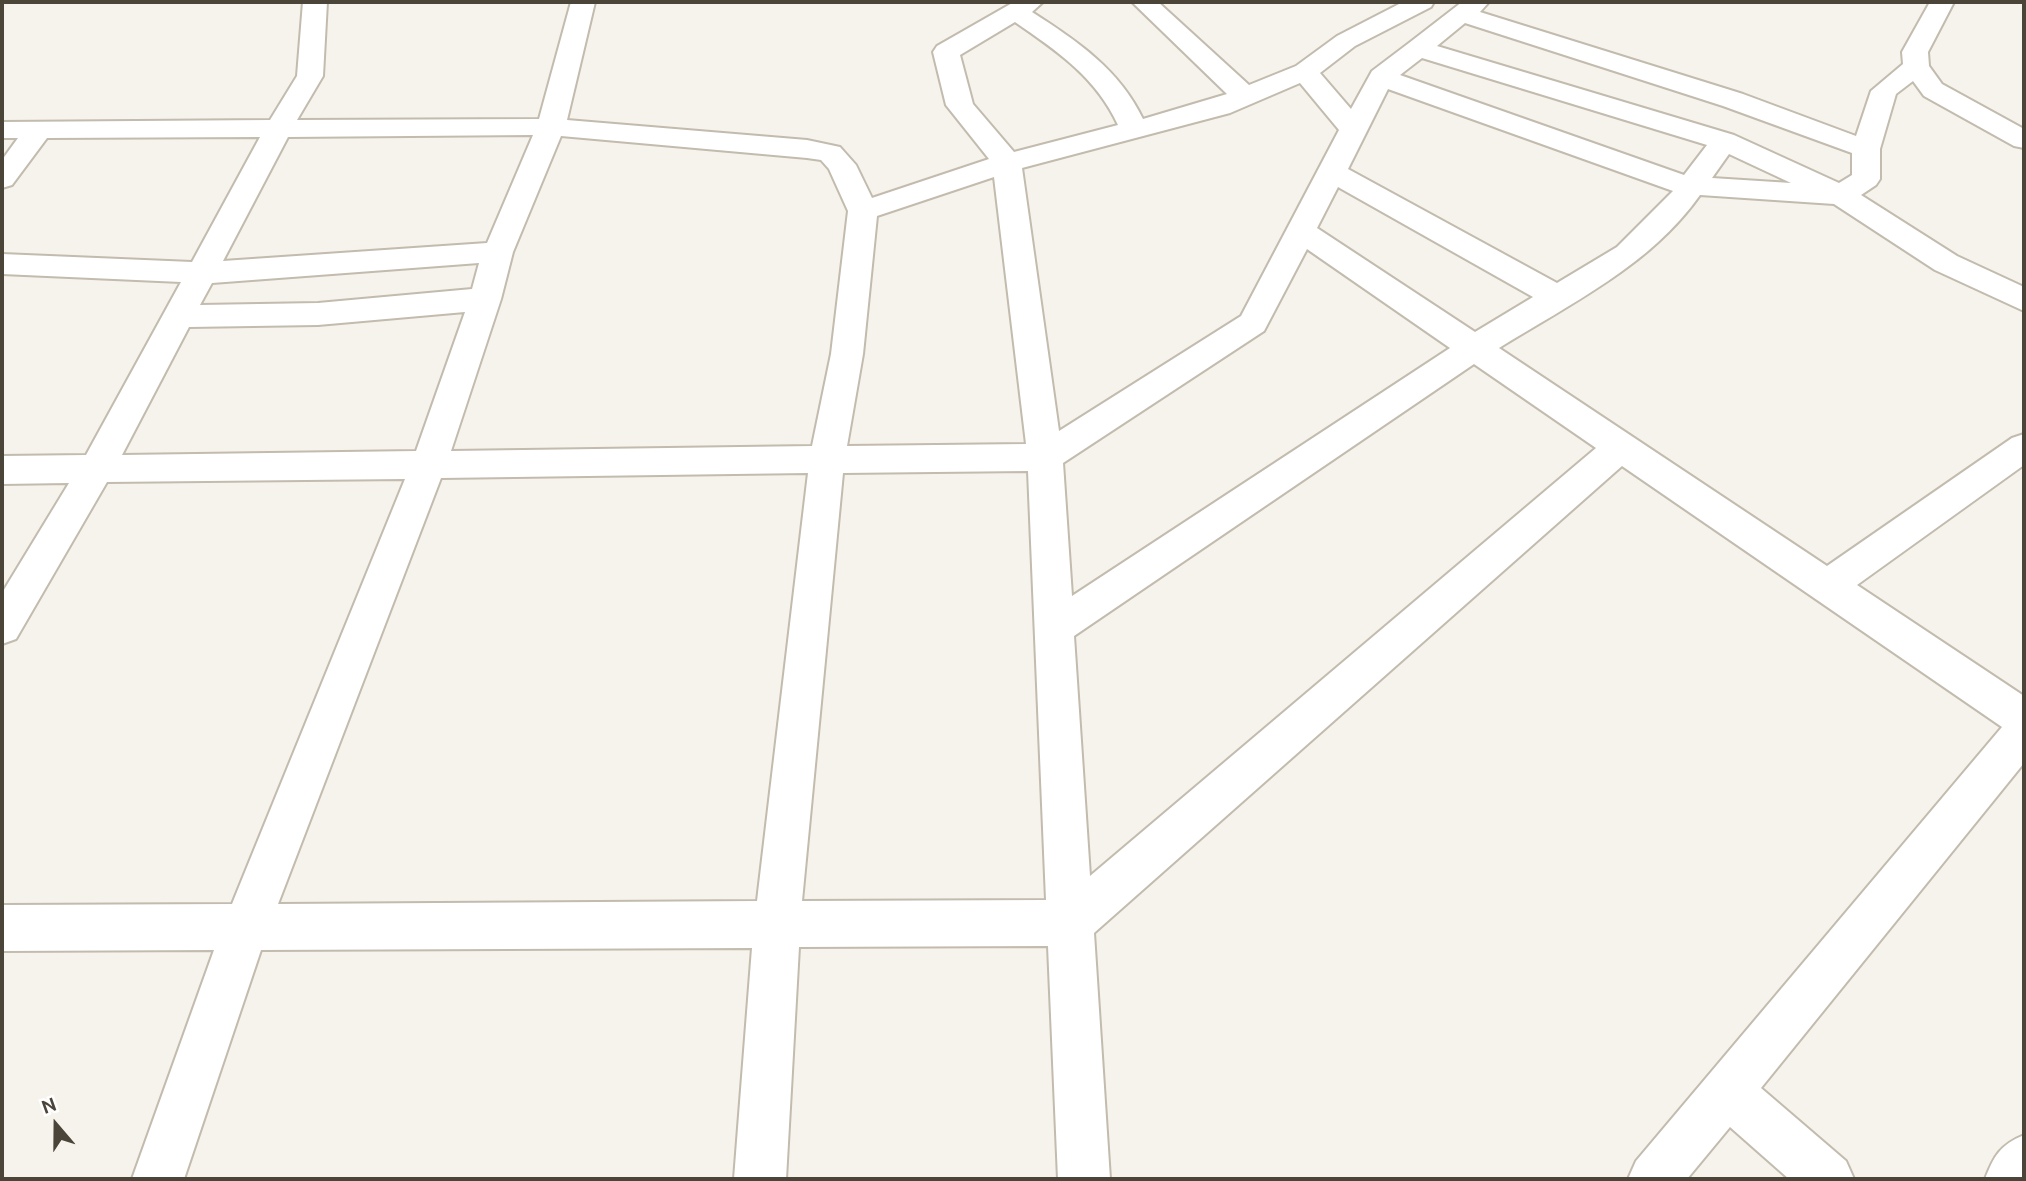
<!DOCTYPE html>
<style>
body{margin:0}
#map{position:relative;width:2026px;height:1181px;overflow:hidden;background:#f6f3ec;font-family:Ubuntu,sans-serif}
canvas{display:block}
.frame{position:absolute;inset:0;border:4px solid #4b4439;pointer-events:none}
.north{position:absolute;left:21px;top:1090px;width:70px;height:70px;-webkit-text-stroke:5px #fff;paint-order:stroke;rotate:340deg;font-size:19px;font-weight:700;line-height:28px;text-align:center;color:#4b4439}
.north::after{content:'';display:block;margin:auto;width:24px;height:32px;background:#4b4439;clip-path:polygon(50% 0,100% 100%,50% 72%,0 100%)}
</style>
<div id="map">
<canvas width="2026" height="1181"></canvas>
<div class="frame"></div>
<div class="north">N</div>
</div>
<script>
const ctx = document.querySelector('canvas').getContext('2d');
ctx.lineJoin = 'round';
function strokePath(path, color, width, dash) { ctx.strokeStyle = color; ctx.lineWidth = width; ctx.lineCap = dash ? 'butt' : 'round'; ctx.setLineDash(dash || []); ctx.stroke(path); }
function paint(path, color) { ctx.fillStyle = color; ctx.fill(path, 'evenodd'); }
const minor = new Path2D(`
 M303,2H327L323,76L297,120L539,119L571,2H595L567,120L807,140L840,147L856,165L872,198L989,159L946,105L933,52L937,46L1014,2H1043L1032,12C1077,41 1119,69 1143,119L1227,94L1132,2H1158L1249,85L1296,66L1337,36L1403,2H1434L1431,7L1355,46L1320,73L1351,109L1372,71L1409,43L1462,2H1489L1480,12L1743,94L1856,136L1871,91L1903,64L1902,52L1930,2H1954L1928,52L1929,66L1942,84L2024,129V148L2014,146L1924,96L1913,81L1896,94L1880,149V179L1876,185L1861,195L1957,256L2024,287V311L1935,270L1834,204L1700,195C1651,265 1570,304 1499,348L1827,566L2012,438L2024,434V465L1857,585L2024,696V763L1761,1088L1846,1161L1854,1179H1789L1730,1127L1687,1179H1628L1636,1161L2002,727L1622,466L1094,933L1110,1179H1058L1048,946L799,947L786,1179H734L752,948L261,950L184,1179H132L214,950L2,951V905L232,904L405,479L107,482L16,639L2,644V593L69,483L2,484V456L86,455L181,282L2,274V254L192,262L260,137L47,138L12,185L2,188V160L18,138H2V122L270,120L297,76ZM1015,22C1057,51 1096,77 1118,125L1014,152L973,104L960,55ZM1465,23L1723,106L1852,153V175L1839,183L1734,135L1437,46ZM1422,58L1707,145L1684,175L1400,75ZM1300,83L1339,130L1241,316L1059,431L1022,168L1230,113ZM1388,89L1673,191L1617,247L1557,283L1348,169ZM533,135L487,243L223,261L288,137ZM561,136L807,158L821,160L829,169L848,211L831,354L812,446L451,451L501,299L513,252ZM1729,154L1791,183L1712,178ZM994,177L1026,444L847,446L863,354L877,216ZM1338,187L1533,297L1475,332L1317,228ZM1307,249L1450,348L1072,596L1063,463L1264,331ZM479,263L472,289L318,303L200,305L212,283ZM465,312L416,451L122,455L189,327L318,325ZM1474,364L1596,448L1090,876L1074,636ZM1028,471L1046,900L802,901L843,473ZM808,473L757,901L278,904L441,478Z
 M2024,1135V1179H1985C1994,1156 2000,1145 2024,1135Z`);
strokePath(minor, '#c2bbae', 4);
paint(minor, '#fff');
</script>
